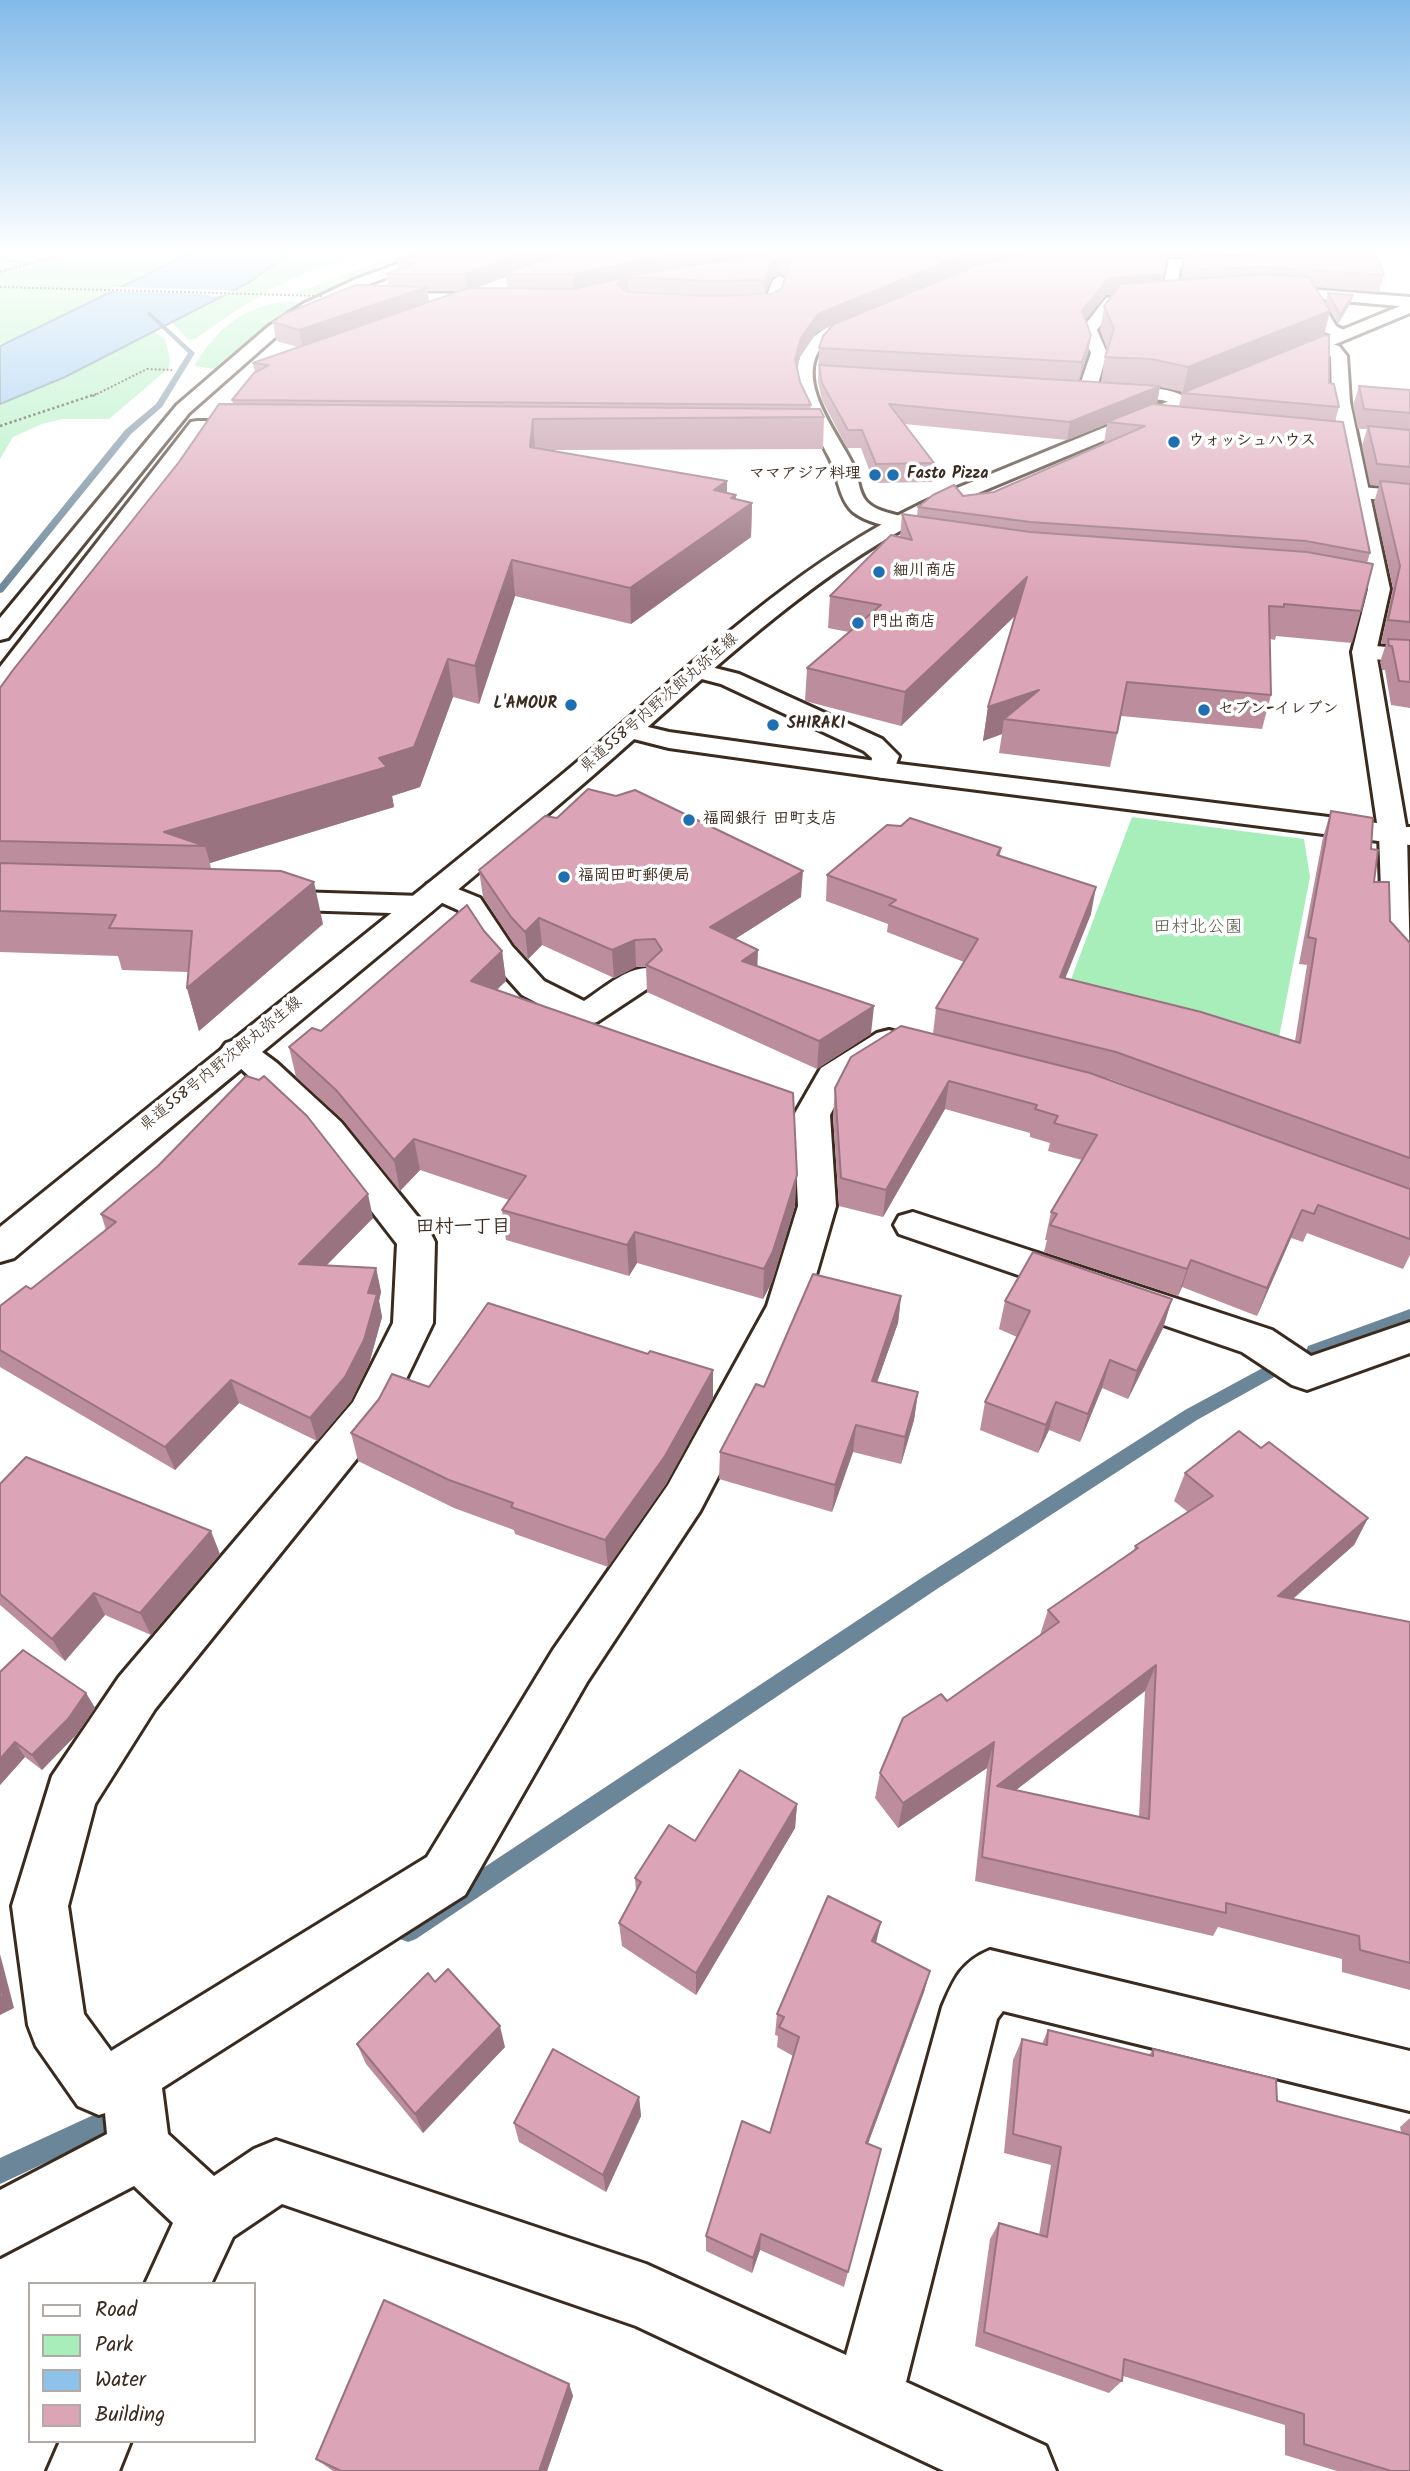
<!DOCTYPE html>
<meta charset="utf-8">
<style>
body{margin:0}
#map{position:relative;width:1410px;height:2471px;overflow:hidden;background:#fff;font-family:Kalam,sans-serif}
canvas{display:block}
.legend{position:absolute;left:28px;top:2282px;width:228px;height:161px;box-sizing:border-box;background:#fff;border:2px solid #b1aaa5;margin:0;padding:9px 12px;list-style:none;font-size:21px;color:#3b2a1e}
.legend li{display:flex;align-items:center;gap:14px;height:35px}
.legend b{width:35px;border:2px solid #b1aaa5}
</style>
<div id="map">
<canvas width="1410" height="2471"></canvas>
<ul class="legend">
<li><b style="height:9px;background:#fff"></b>Road</li>
<li><b style="height:19px;background:#a7eeba"></b>Park</li>
<li><b style="height:19px;background:#8dc3eb"></b>Water</li>
<li><b style="height:19px;background:#dba4b7"></b>Building</li>
</ul>
</div>
<script>
const ctx = document.querySelector('canvas').getContext('2d');
ctx.lineJoin = 'round';
function paint(path, color) { ctx.fillStyle = color; ctx.fill(path, 'evenodd'); }
function strokePath(path, color, width, dash) { ctx.strokeStyle = color; ctx.lineWidth = width; ctx.lineCap = dash ? 'butt' : 'round'; ctx.setLineDash(dash || []); ctx.stroke(path); }
function drawText(font, color, halo, rows, align = 'center') {
  ctx.font = font + ' Kalam,"Klee One",sans-serif'; ctx.lineWidth = 7; ctx.setLineDash([]); ctx.textBaseline = 'middle'; ctx.strokeStyle = halo; ctx.fillStyle = color; for (const [text, x, y, turn = 0] of rows) {
    ctx.save(); ctx.translate(x, y); ctx.rotate((+turn || 0) * Math.PI / 180); ctx.textAlign = isNaN(turn) ? turn : align; if (halo) ctx.strokeText(text, 0, 0); ctx.fillText(text, 0, 0); ctx.restore();
  }
}
paint(new Path2D(`
 M0,252H202L23,340L0,343Z
 M281,252H375C350,259 324,265 301,275C262,292 228,315 194,340L187,339L169,319Z
 M404,252H431L377,269L325,294H294Z
 M290,301L298,303L299,307L221,367L214,369L194,366C217,328 244,305 290,301Z
 M148,328L165,339L170,360L169,368L109,419H62L42,424L13,437L0,459V399Z
 M1132,817L1304,839L1310,877L1275,1058L1064,998Z`), '#a7eeba');
const water = new Path2D(`
 M193,252H290L250,282L65,377L0,404V346Z`);
paint(water, '#8dc3eb');
strokePath(water, '#6c8699', 2);
paint(new Path2D(`
 M115,287L226,290L238,292L213,297L206,294L105,291Z`), '#fff');
paint(new Path2D(`
 M149,311L195,353L162,407L131,434L3,592L0,593V584L125,430L156,404L188,353L147,314Z
 M1410,1309V1322L1314,1357L1308,1356L1306,1351L1308,1346Z
 M1270,1364L1276,1366L1279,1371L1276,1376L1197,1420L937,1589L416,1939L408,1942L400,1939L397,1931L400,1923L923,1577L1185,1410Z
 M100,2112L109,2115L112,2124L109,2133L0,2184V2158Z`), '#6c8699');
const minor = new Path2D(`
 M431,252H457L366,285L313,310L281,332L189,413L8,638L0,640V618L177,405L269,326L303,304L356,279Z
 M1220,252H1237L1255,264L1247,270L1180,267L1177,290L1183,296L1176,300L1162,291L1169,259L1233,261Z
 M780,276L787,280L776,307L733,310L725,305L733,300H765L773,280Z
 M1269,286L1410,297V307L1320,299L1336,326L1351,334L1343,339L1324,332L1304,297L1264,293L1262,290L1264,287Z
 M376,293L491,294L499,299L491,304L371,300L369,297Z
 M1150,293L1158,298L1155,301L1116,305L1097,330L1107,353L1096,391L1087,396L1081,395L1078,391L1091,353L1081,330L1106,298Z
 M869,312L874,314L877,317L874,320C857,328 829,334 818,352C798,387 840,436 854,467C859,478 858,493 867,502C877,512 895,514 907,518L910,522L907,526C893,530 863,521 852,511C838,497 838,474 829,457C793,387 769,337 869,312Z
 M1106,386C1126,387 1175,385 1189,400L1180,405L1162,400L1100,395L1097,391Z
 M197,421H257L266,426L257,431H202L9,688L0,690V667L191,422Z
 M1360,487L1410,491V503L1353,497L1350,493L1353,489Z
 M1364,645L1410,649V663L1356,657L1352,652L1356,647Z
 M699,664L739,674L882,739L899,756L892,776L883,778L874,776L870,770L872,758L864,751L721,684L690,676L687,671L690,666Z
 M1393,825L1403,828L1407,834L1410,969L1399,967L1383,947L1379,834L1383,828Z
 M438,881L480,898L512,946L544,981L584,1001C605,988 630,963 656,969L661,976L656,983L597,1022L585,1025L573,1022L522,995L490,959L458,910L427,896L423,890L427,884Z
 M266,891L421,896L432,899L436,905L432,911L421,914L266,909L255,906L251,900L255,894Z
 M889,1030L901,1033L906,1040L901,1047L847,1083L830,1115L836,1206L807,1306L700,1511L587,1682L465,1895L162,2088L168,2134L214,2176L254,2149L276,2140L646,2264L846,2355L942,2007C954,1979 961,1962 990,1950L1410,2051V2111L1003,2011L997,2019L906,2382L1046,2446L1056,2471H944L636,2326L282,2204L233,2237L211,2284H145L173,2223L134,2186L0,2256V2190L107,2134L105,2113L99,2115L78,2106L36,2046L28,2025L12,1906L52,1776L119,1677L353,1402L393,1323L397,1244L315,1138L221,1050L226,1043L238,1039L250,1043L277,1063L341,1122L430,1232L435,1242L433,1323L384,1425L155,1709L95,1804L68,1906L84,2014L111,2051L427,1857L553,1650L668,1485L767,1306L798,1206L794,1115L821,1068L877,1033Z
 M913,1212L1272,1330L1311,1356L1410,1322V1353L1307,1390L1292,1385L1242,1352L899,1234L894,1225L899,1216Z
 M60,2441H131L119,2471H47Z`);
const tertiary = new Path2D(`
 M1317,340L1339,346L1347,356L1350,402L1390,589L1376,652L1406,827H1410V845L883,778L669,748L622,736L618,731L622,726L631,723L669,732L883,762L1377,823L1352,652L1368,589L1332,402L1331,357L1327,352L1311,348L1309,345L1311,342Z`);
const secondary = new Path2D(`
 M1410,302V313L954,503C806,571 691,693 569,796C386,952 198,1103 14,1258L0,1262V1227C182,1080 366,935 547,787C673,685 789,562 940,495Z`);
strokePath(minor, '#3b2a1e', 6);
strokePath(tertiary, '#3b2a1e', 6);
strokePath(secondary, '#3b2a1e', 6);
strokePath(new Path2D(`
 M0,258L25,264
 M1,258L24,252
 M0,272L72,252
 M93,396L147,369L172,370`), '#3b2a1e', 2, [2, 2]);
strokePath(new Path2D(`
 M0,426L96,394`), '#3b2a1e', 2.5, [2.5, 2.5]);
paint(minor, '#fff');
paint(tertiary, '#fff');
paint(secondary, '#fff');
strokePath(new Path2D(`
 M0,287L322,296`), '#3b2a1e', 2, [2, 2]);
paint(new Path2D(`
 M419,252H1225V255L1246,256L1241,252H1375L1384,275L1379,292L1315,287L1330,311L1324,335L1183,392L1160,387L1157,403L1154,404L1179,406L1182,393L1329,383L1339,407L1335,421L1370,553L1367,563L1361,611L1352,643L1276,636L1275,640L1270,639L1271,695L1262,729L1121,716L1110,767L999,753L1002,734L983,741L988,707L1015,616L901,726L805,701L807,668L849,632L828,628L830,596L900,537L902,514L917,516L918,507L963,496L994,492L1105,444L1104,443L1107,424L1067,440L904,424L934,463L932,482L874,483L861,448H847L822,400L818,382L819,348L832,326L817,332L800,357L797,369L800,382L811,405L810,409L824,417L823,449L551,450L727,493L736,500L752,503L751,537L631,624L515,596L479,704L453,697L420,787L392,796L394,807L210,863L211,869L323,924L199,1031L187,988L188,972L122,970L118,956L0,952V688L233,404L232,400L255,373L253,363L298,347L276,341L273,322L388,286L387,274L398,269L397,260ZM1167,257H1185L1181,280L1163,281ZM781,274L786,276L782,288L772,294H765L772,278ZM506,277L507,289L475,288ZM428,291H460L429,302ZM1106,295H1113L1104,306L1100,330L1107,349L1105,357L1101,382L1079,381L1088,353L1091,335L1085,320ZM1108,383L1146,384L1152,385Z
 M1328,293L1353,295L1350,304L1338,324L1326,302Z
 M1359,386L1410,390V708L1391,705L1385,670H1382L1380,662L1386,644H1381L1393,588L1374,502L1379,486L1370,485L1362,446L1367,429H1358L1353,405Z
 M1331,811L1371,849L1374,882L1390,921L1410,943V1255L1403,1269L1307,1233L1303,1242L1291,1238L1257,1316L1182,1287L1178,1296L1044,1252L1047,1240H1045L1051,1212L1082,1160L1048,1151L1050,1143L1030,1137V1133L945,1109L883,1217L839,1206L833,1116L835,1088L933,1034L936,1008L964,962L887,932L888,924L826,901L827,875L1001,848L1000,856L1091,914L1065,978L1295,1041L1307,965L1299,964L1323,837ZM1104,1078L1110,1079L1201,1113Z
 M479,870L801,897L735,939L757,966L871,1034L817,1069L647,992L646,967H636L614,978L542,945L528,959L514,944L483,897Z
 M484,931L502,951L506,981L496,990L795,1206L772,1282L763,1299L637,1263L629,1276L506,1240L502,1210L509,1200L420,1170L400,1191L343,1120L296,1077L289,1047L321,1031Z
 M101,1214L373,1218L327,1265L376,1268L381,1292L379,1301L382,1317L369,1364L351,1401L317,1441L239,1403L175,1470L0,1367V1306L31,1289L106,1230Z
 M901,1296L898,1323L877,1382L918,1392L914,1420L901,1464L853,1452L832,1512L719,1479L720,1452L764,1387Z
 M1172,1299L1163,1328L1128,1399L1102,1388L1080,1442L1049,1430L1038,1453L980,1430L985,1402L1017,1337L999,1329L1005,1301Z
 M648,1354L713,1370V1398L666,1484L608,1567L515,1534L514,1530L454,1508L358,1461L351,1433L429,1387Z
 M1261,1448L1368,1518L1354,1545L1293,1599L1410,1622V1990L1342,1972V1959L1218,1927L1213,1936L975,1881L987,1768L898,1828L875,1798L880,1773L947,1701L1040,1635L1048,1610L1134,1550L1135,1546L1188,1512L1174,1501L1185,1473ZM1145,1691L1139,1817L1016,1790Z
 M0,1484L220,1554L151,1635L105,1615L65,1661L0,1605Z
 M0,1672L86,1693L95,1708L77,1734L42,1770L25,1757L0,1785Z
 M797,1804L795,1828L696,1995L622,1946L619,1923L636,1892L635,1878L695,1841Z
 M876,1944L930,1971L924,1992L868,2143L848,2272L844,2287L760,2250L752,2273L706,2251V2236L770,2133L793,2056L777,2047L778,2036L775,2035L777,2014Z
 M435,1982L505,2047L423,2133L366,2064L357,2044Z
 M1048,2030L1149,2055L1153,2049L1277,2101L1401,2132L1400,2127L1410,2118V2471H1337L1285,2455V2425L1123,2376L1122,2381L1109,2393L975,2346L990,2239L999,2223L1039,2235L1051,2165L1004,2153L1013,2060L1022,2039L1042,2044Z
 M639,2097L641,2116L606,2192L519,2142L514,2123Z
 M569,2384L573,2396L547,2471H333L316,2459Z`), '#bc8d9d');
paint(new Path2D(`
 M526,252H561V256L505,274L506,277L467,291L465,274Z
 M693,252H766V257L628,277V294L574,291L573,274L642,260Z
 M974,252H1036L961,271L817,332L800,357L794,378L795,359L801,338L818,314L963,255Z
 M1168,252L1161,291L1106,295L1079,328L1082,311L1109,278Z
 M782,257L781,274L772,278L763,297L764,280L772,261Z
 M427,287L429,304L303,348L299,330Z
 M1353,295L1350,304L1338,324L1340,315Z
 M1330,311L1324,335L1183,392L1188,367Z
 M1091,335L1088,353L1079,381L1082,362Z
 M1160,386L1157,403L1110,422H1107V424L1067,440L1070,422Z
 M533,419L535,450L530,447Z
 M727,481V514L714,490Z
 M736,495V513L752,503L751,537L631,624L630,588Z
 M512,560L515,596L479,704L475,666Z
 M1027,577L1022,609L901,726L905,692Z
 M448,659L453,697L420,787L392,796L394,807L210,863L205,846L164,832L379,758Z
 M1039,690L1004,719L1002,734L983,741L988,707Z
 M803,871L801,897L710,955V927Z
 M314,882L323,924L199,1031L187,988Z
 M1096,887L1091,914L1055,1004L1060,977Z
 M539,918L542,945L528,959L525,932Z
 M635,940L636,967L614,978L612,950Z
 M758,950L757,978L742,961Z
 M502,951L506,981L474,1012L471,981Z
 M874,1006L871,1034L817,1069L819,1041Z
 M949,1081L945,1109L883,1217L886,1190Z
 M414,1139L420,1170L400,1191L394,1160Z
 M797,1175L795,1206L772,1282L763,1299L764,1269Z
 M368,1194L373,1218L305,1287L299,1264Z
 M1302,1210L1291,1238L1257,1316L1267,1288Z
 M635,1232L637,1263L629,1276L627,1245Z
 M1191,1260L1182,1287L1178,1296L1187,1269Z
 M376,1268L381,1292L379,1301L382,1317L369,1364L351,1401L317,1441L310,1418L368,1293Z
 M901,1296L898,1323L868,1408L872,1381Z
 M1172,1299L1163,1328L1128,1399L1137,1371Z
 M1110,1360L1102,1388L1080,1442L1088,1414Z
 M713,1370V1398L666,1484L608,1567L605,1540Z
 M231,1380L239,1403L175,1470L165,1447Z
 M918,1392L914,1420L901,1464L905,1437Z
 M1056,1402L1049,1430L1038,1453L1046,1425Z
 M856,1425L853,1452L832,1512L835,1485Z
 M1368,1518L1354,1545L1265,1623L1278,1596Z
 M211,1531L220,1554L151,1635L140,1613Z
 M94,1593L105,1615L65,1661L52,1639Z
 M1156,1665L1145,1691L990,1810L997,1786Z
 M86,1693L95,1708L77,1734L42,1770L32,1755Z
 M15,1742L25,1757L0,1785V1759Z
 M994,1742L987,1768L898,1828L903,1803Z
 M797,1804L795,1828L696,1995V1973Z
 M881,1922L876,1943L872,1941Z
 M0,1954L14,2008L0,2015Z
 M930,1971L924,1992L862,2160L866,2143Z
 M500,2026L505,2047L423,2133L415,2114Z
 M639,2097L641,2116L606,2192L603,2175Z
 M761,2234L760,2250L752,2273L753,2258Z
 M569,2384L573,2396L547,2471H539Z`), '#997380');
const building = new Path2D(`
 M419,252H526L465,274H387L414,263L397,260Z
 M564,252H693L642,260L573,274H505Z
 M770,252H974L963,255L818,314L801,338L795,359L800,382L811,405L232,400L254,373L269,365L253,363L469,288L574,289L643,273L768,254ZM782,257L790,262L782,288L772,294L709,296L627,292L617,284L628,277L709,281L764,280L772,261Z
 M1028,252H1168L1164,274L1109,278L1082,311L1091,335L1082,362L819,348L823,336L834,324L975,266Z
 M1256,252H1375L1384,275L1264,267L1183,270L1185,253L1250,256Z
 M1265,274L1309,277L1330,311L1188,367L1151,359L1105,357L1114,329L1104,306L1121,284Z
 M356,285L427,287L299,330L273,322L284,314Z
 M1328,293L1353,295L1340,315Z
 M1325,335L1329,336V383L1334,384L1339,407L1182,393Z
 M819,365L1160,386L1070,422L889,404L934,463L876,464L862,430H848L822,383Z
 M1359,386L1410,390V413L1364,409Z
 M219,404L820,409L824,417L533,419L530,447L727,481L714,490L736,495L731,498L752,503L630,588L512,560L475,666L448,659L414,747L379,758L387,767L164,832L205,846L0,841V688L13,670L179,462Z
 M1152,404L1343,422L1370,553L1306,541L1030,522L918,507L933,495L954,485L963,496L994,492L1145,426L1107,422Z
 M1368,426L1410,430V467L1377,464Z
 M1380,481L1410,484V622L1388,620L1400,566Z
 M902,514L1030,532L1307,552L1373,564L1361,611L1284,604V607L1269,606L1271,695L1127,682L1117,733L1004,719L1039,690L988,707L1027,577L905,692L807,668L881,605L830,596L891,535L912,540Z
 M1388,639L1410,640V682L1399,681L1392,646H1389Z
 M588,789L616,796L635,790L803,871L710,927L758,950L742,961L874,1006L819,1041L646,965L662,950L655,939L635,940L612,950L539,918L525,932L511,917L479,870L545,816L557,818Z
 M1331,811L1373,818L1371,849L1378,850L1374,882H1389L1390,921L1410,943V1158L1116,1052L936,1008L978,939L889,905L896,900L827,875L887,825L901,826L910,818L1001,848L997,855L1096,887L1060,977L1201,1012L1300,1043L1316,939L1308,937Z
 M0,863L281,871L314,882L187,988L192,931L109,928L116,915L0,911Z
 M467,905L484,931L502,951L471,981L793,1093L797,1175L773,1251L764,1269L635,1232L627,1245L502,1210L526,1176L414,1139L394,1160L336,1090L289,1047L312,1028L321,1031Z
 M901,1026L1090,1073L1410,1189V1239L1318,1205L1314,1214L1302,1210L1267,1288L1191,1260L1187,1269L1050,1225L1057,1214L1051,1212L1097,1135L1054,1123L1058,1116L1035,1109L1037,1105L949,1081L886,1190L841,1178L835,1088L851,1057Z
 M246,1076L259,1080L264,1076L307,1116L368,1194L299,1264L376,1268L368,1293L377,1294L364,1340L345,1377L310,1418L231,1380L165,1447L0,1350V1306L26,1286L31,1289L116,1222L101,1214L158,1166Z
 M1033,1252L1172,1299L1137,1371L1110,1360L1088,1414L1056,1402L1046,1425L985,1402L1030,1311L1005,1301Z
 M813,1274L901,1296L872,1381L918,1392L905,1437L856,1425L835,1485L720,1452L756,1384L764,1387Z
 M488,1303L648,1354L650,1351L713,1370L665,1456L605,1540L511,1507L513,1503L449,1480L351,1433L379,1399L392,1374L429,1387Z
 M1239,1431L1261,1448L1269,1442L1368,1518L1278,1596L1410,1622V1963L1360,1950L1359,1936L1226,1903V1913L982,1857L994,1742L903,1803L880,1773L903,1718L941,1694L947,1701L1059,1622L1048,1610L1138,1548L1135,1546L1213,1496L1185,1473ZM1156,1665L1149,1819L997,1786Z
 M26,1457L211,1531L140,1613L94,1593L52,1639L0,1594V1484Z
 M23,1650L86,1693L68,1719L32,1755L15,1742L0,1759V1672Z
 M740,1770L797,1804L696,1973L619,1923L641,1882L635,1878L669,1825L695,1841Z
 M828,1896L881,1922L872,1941L930,1971L866,2143L881,2149L848,2272L761,2234L753,2258L706,2236L742,2121L770,2133L799,2037L779,2027L784,2017L777,2014Z
 M448,1969L500,2026L415,2114L357,2044L428,1973L435,1982Z
 M0,1985L3,1996L0,1997Z
 M1048,2030L1153,2056V2049L1276,2079L1277,2101L1410,2135V2471H1391L1304,2444V2414L1124,2359L1122,2381L984,2332L999,2223L1047,2237L1061,2147L1013,2134L1022,2039L1047,2045Z
 M553,2049L639,2097L603,2175L514,2123Z
 M384,2300L569,2384L539,2471H341L316,2459Z`);
paint(building, '#dba4b7');
strokePath(building, '#997380', 2);
const sky = ctx.createLinearGradient(0, 0, 0, 598);
sky.addColorStop(0, '#83bae9');
sky.addColorStop(0.42, '#fff');
sky.addColorStop(1, '#ffffff00');
ctx.fillStyle = sky;
ctx.fillRect(0, 0, 1410, 598);
for (const [x, y, r, color] of [
 [1174,442,7,"#1f6fb2"],
 [875,475,7,"#1f6fb2"],
 [893,475,7,"#1f6fb2"],
 [879,572,7,"#1f6fb2"],
 [858,623,7,"#1f6fb2"],
 [571,705,7,"#1f6fb2"],
 [1204,710,7,"#1f6fb2"],
 [773,725,7,"#1f6fb2"],
 [689,820,7,"#1f6fb2"],
 [564,877,7,"#1f6fb2"]
]) { const dot = new Path2D(); dot.arc(x, y, r, 0, 2 * Math.PI); ctx.fillStyle = color; ctx.fill(dot); strokePath(dot, '#fff', 2.5); }
drawText('bold 16px', '#3b2a1e', '#fff', [
 ["ウォッシュハウス",1188,442],
 ["ママアジア料理",861,475,"right"],
 ["Fasto Pizza",907,475],
 ["細川商店",893,572],
 ["門出商店",872,623],
 ["L'AMOUR",557,705,"right"],
 ["セブン-イレブン",1218,710],
 ["SHIRAKI",787,725],
 ["福岡銀行 田町支店",703,820],
 ["福岡田町郵便局",578,877]
], 'left');
drawText('16px', '#3b2a1e', '#fff', [
 ["県道558号内野次郎丸弥生線",660,704,-41],
 ["県道558号内野次郎丸弥生線",222,1065,-39]
]);
drawText('18px', '#565b45', '#fff', [
 ["田村北公園",1198,929]
]);
drawText('bold 19px', '#3b2a1e', '#fff', [
 ["田村一丁目",463,1229]
]);
</script>
